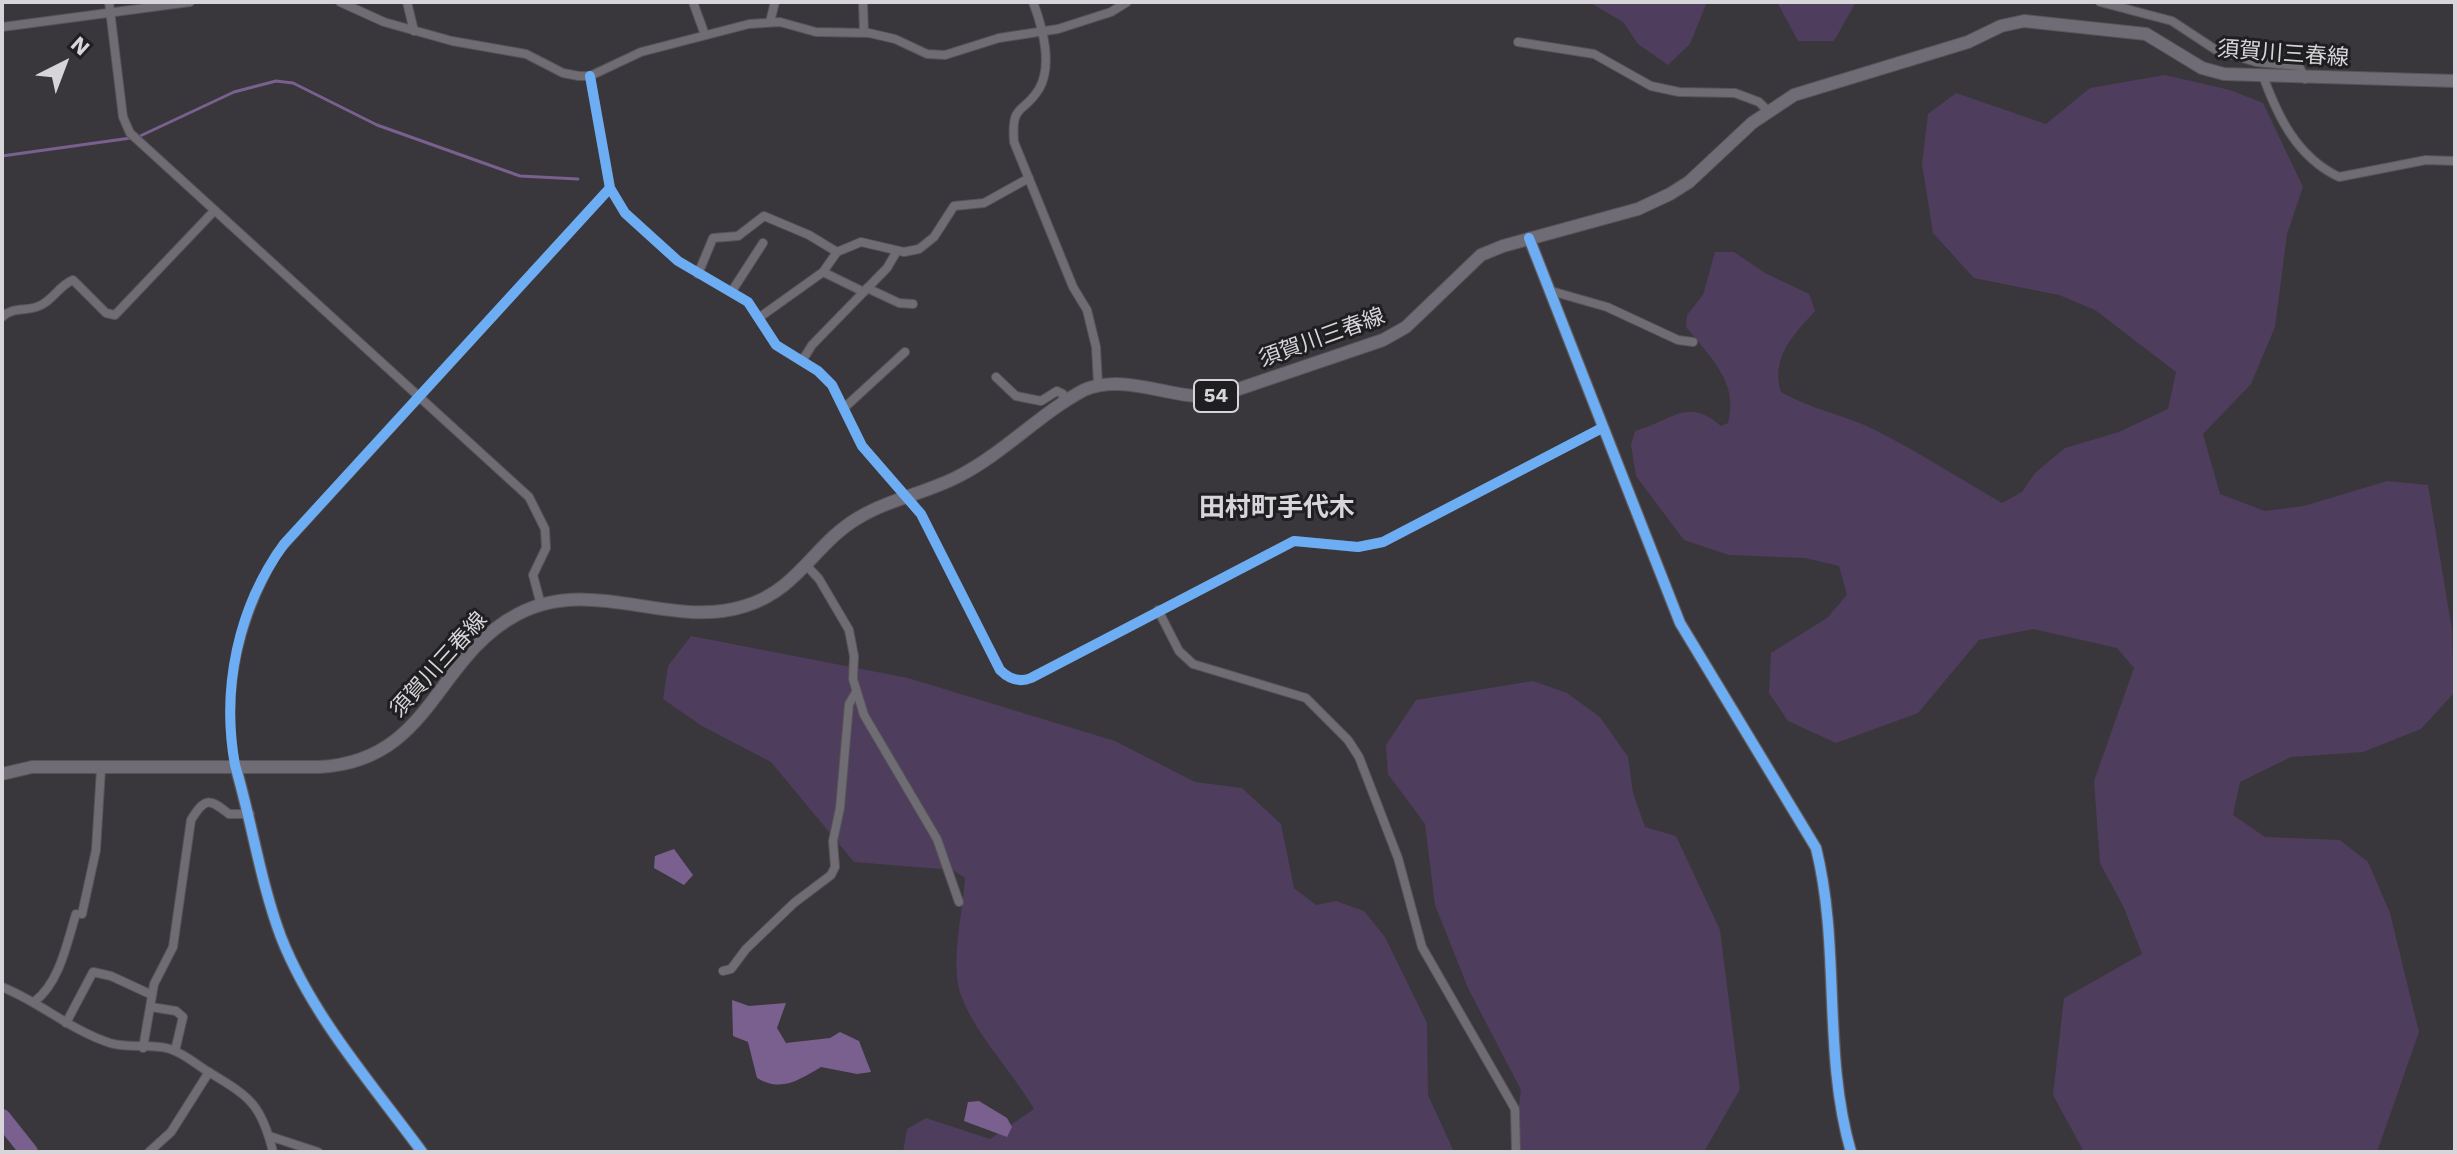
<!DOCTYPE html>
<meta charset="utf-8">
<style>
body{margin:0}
#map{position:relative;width:2457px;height:1154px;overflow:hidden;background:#39373b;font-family:"Work Sans",sans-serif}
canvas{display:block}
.frame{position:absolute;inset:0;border:4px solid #d7d5d9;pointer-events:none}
.north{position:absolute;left:24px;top:24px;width:80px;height:80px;-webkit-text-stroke:6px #1f1e21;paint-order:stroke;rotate:42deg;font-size:22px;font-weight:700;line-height:32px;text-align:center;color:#d7d5d9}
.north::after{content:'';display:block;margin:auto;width:28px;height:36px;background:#d7d5d9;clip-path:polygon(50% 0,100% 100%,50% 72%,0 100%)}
</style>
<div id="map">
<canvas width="2457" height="1154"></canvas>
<div class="frame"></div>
<div class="north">N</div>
</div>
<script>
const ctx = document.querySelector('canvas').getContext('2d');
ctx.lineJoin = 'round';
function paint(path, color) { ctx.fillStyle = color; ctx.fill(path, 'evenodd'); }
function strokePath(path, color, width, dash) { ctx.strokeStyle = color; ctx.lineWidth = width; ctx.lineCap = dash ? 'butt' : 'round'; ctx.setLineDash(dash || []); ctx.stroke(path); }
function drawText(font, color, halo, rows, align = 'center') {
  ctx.font = font + ' "Work Sans","Noto Sans JP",sans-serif'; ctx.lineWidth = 6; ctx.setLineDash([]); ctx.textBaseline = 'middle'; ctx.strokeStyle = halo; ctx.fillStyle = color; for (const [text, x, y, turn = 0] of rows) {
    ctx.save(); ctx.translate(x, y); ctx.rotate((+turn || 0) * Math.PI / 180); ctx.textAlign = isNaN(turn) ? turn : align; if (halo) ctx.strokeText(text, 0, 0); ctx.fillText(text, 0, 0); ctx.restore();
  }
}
paint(new Path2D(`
 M1589,2H1707L1690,44L1668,65L1638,44L1623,22Z
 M1777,2H1856L1834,41H1798Z
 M2165,75L2230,90L2263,103L2303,187L2287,234L2275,327L2251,384L2203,434L2220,494L2265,511L2304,506L2387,481L2428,485L2452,630L2454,693L2421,729L2363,752L2291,757L2240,782L2233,815L2265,837L2340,840L2368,862L2390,913L2419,1032L2377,1152H2084L2053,1095L2064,998L2142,954L2124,908L2100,863L2094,781L2134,668L2117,648L2033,629L1979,640L1918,713L1836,743L1788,721L1769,693L1771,653L1827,618L1847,595L1839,566L1805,558L1729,555L1684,540L1636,476L1631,445L1635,431C1672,421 1687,396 1721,426L1728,423C1739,382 1710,357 1686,327L1687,315L1703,295L1715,252H1734L1765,273L1809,294L1815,311C1794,334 1770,358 1781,392C1810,409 1842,414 1873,429C1917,451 1959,478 2002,503L2022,492L2035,473L2065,448L2119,432L2168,409L2176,372L2095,310L2059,295L1974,278L1933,233L1922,164L1928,114L1956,93L2046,124L2090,88Z
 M691,636L908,678L1115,741L1195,782L1242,788L1281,824L1294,888L1316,905L1336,901L1364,911L1385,937L1427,1023L1428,1095L1454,1152H903L907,1129L926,1118L990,1139L1034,1109C1013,1071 960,1019 957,977C954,945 963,910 965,878L953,870L854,862L771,762L702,726L663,699L668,666Z
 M1533,681L1567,693L1600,717L1628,757L1633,793L1645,827L1676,836L1720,930L1740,1089L1704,1152H1513L1521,1090L1468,988L1435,905L1425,824L1388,774L1386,745L1416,700Z`), '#4e3d5d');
paint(new Path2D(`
 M674,849L693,875L684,885L654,868L655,856Z
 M732,1000L749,1006L786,1003L777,1028L786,1043L830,1038L840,1032L859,1041L871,1072L857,1074L821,1067C800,1079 782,1093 757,1078L748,1042L733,1036Z
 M979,1101L1007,1118L1012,1127L1007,1137L964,1121L968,1102Z`), '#79608f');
strokePath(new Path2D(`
 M2,156L138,137L234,92L276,81L293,83L377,125L520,176L578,179`), '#79608f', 3);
strokePath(new Path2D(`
 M2,1118L29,1152`), '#79608f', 18);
const street = new Path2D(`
 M109,2L123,117L130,133L529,497L545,529L546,548L533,575L541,605
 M340,2L384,22L452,41L526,54L563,73L579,76H590L641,52L749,24L780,22L816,32L869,33L895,39L927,54L945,55L999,38L1058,29L1111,12L1127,2
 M407,2L414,31
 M693,2L705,35
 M863,2L864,33
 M1033,2C1042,26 1053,65 1039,89C1023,115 1011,102 1014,142L1073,287L1087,310L1096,347L1098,384
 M2100,2L2172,21L2216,50L2256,62L2299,66L2305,79
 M770,22L775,2
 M2,27L190,2
 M1518,42L1594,54L1651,86L1679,92L1735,93L1759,102L1768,111
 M590,76L610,188L625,213L678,261L748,302L776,345L818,371L832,385L862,446L921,514L1000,670C1009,679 1019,683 1031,678L1294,541L1358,547L1383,542L1602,428
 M2263,76C2278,117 2297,157 2339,177L2426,160L2455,161
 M823,272L864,292
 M698,274L713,238L738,236L764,216L809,235L837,252L861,242L904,252L919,249L934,237L954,206L984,203L1029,178
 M867,288L899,303L913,304
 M732,291L763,243
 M1551,291L1607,307L1678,340L1693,342
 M2,317C15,305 30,313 43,304C55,297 60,285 73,280L106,313L115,315L214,211
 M760,317L823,272L837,252
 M802,361L812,345L887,268L897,251
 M996,377L1016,396L1041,401L1057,391L1063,394V402
 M844,408L905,352
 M807,566L819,579L849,630L854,656L853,679L864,715L937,839L959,902
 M1158,610L1179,651L1193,664L1306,698L1348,740L1359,757L1398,858L1422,947L1515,1109L1516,1152
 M235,765C221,689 239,619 277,553L610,188
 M82,914L96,850L101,769
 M723,971L731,969L746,949L794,903L831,875L835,867L833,841L840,808L849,704L856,692
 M2,987C40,1002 70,1030 110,1043C130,1049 151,1043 170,1049C183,1053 196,1064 207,1071C248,1096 261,1102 273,1152
 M35,1001C60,982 67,942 76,914
 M151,1007L176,1011L183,1017L175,1051
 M66,1023L93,972L111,976L152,995
 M143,1048L154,984L173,947L191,820C206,795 211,800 229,814H250
 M269,1136L318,1152
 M149,1152L171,1132L209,1072`);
const secondary = new Path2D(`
 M1529,238L1680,623L1816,848C1841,948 1822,1052 1851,1152
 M235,765C252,822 260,881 281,937C312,1016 372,1084 422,1152`);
const primary = new Path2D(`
 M2,774L32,767H319C432,761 434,658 518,614C593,575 670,630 745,606C798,590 814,544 858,518C889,499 927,493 959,476C1004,453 1039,414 1084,390C1127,372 1173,401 1218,396L1383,340L1406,327L1481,255L1503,246L1638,209L1670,194L1689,182L1752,123L1794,95L1968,42L2001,26L2024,21L2146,34L2202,68L2224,74L2455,81`);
strokePath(street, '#555457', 10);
strokePath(secondary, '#555457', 13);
strokePath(primary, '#555457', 14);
strokePath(street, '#706c74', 8);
strokePath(secondary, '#726e76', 11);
strokePath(primary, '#706c75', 12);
strokePath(new Path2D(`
 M590,76L610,188L625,213L678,261L748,302L776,345L818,371L832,385L862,446L921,514L1000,670C1009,679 1019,683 1031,678L1294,541L1358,547L1383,542L1602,428
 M1529,238L1680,623L1816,848C1841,948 1822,1052 1851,1152
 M422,1152C372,1084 312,1016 281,937C260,881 252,822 235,765C221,688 238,607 284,544L610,188`), '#6dadf4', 10);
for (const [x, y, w] of [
 [1216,396,44]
]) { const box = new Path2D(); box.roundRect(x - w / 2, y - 16, w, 32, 6); ctx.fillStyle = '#1f1e21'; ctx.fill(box); strokePath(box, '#d7d5d9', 2); }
drawText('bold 20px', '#d7d5d9', null, [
 ["54",1216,396]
]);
drawText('22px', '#d7d5d9', '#1f1e21', [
 ["須賀川三春線",2283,54,4],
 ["須賀川三春線",1322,338,-20],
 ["須賀川三春線",439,665,-48]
]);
drawText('bold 26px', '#d7d5d9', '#1f1e21', [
 ["田村町手代木",1277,508]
]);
</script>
